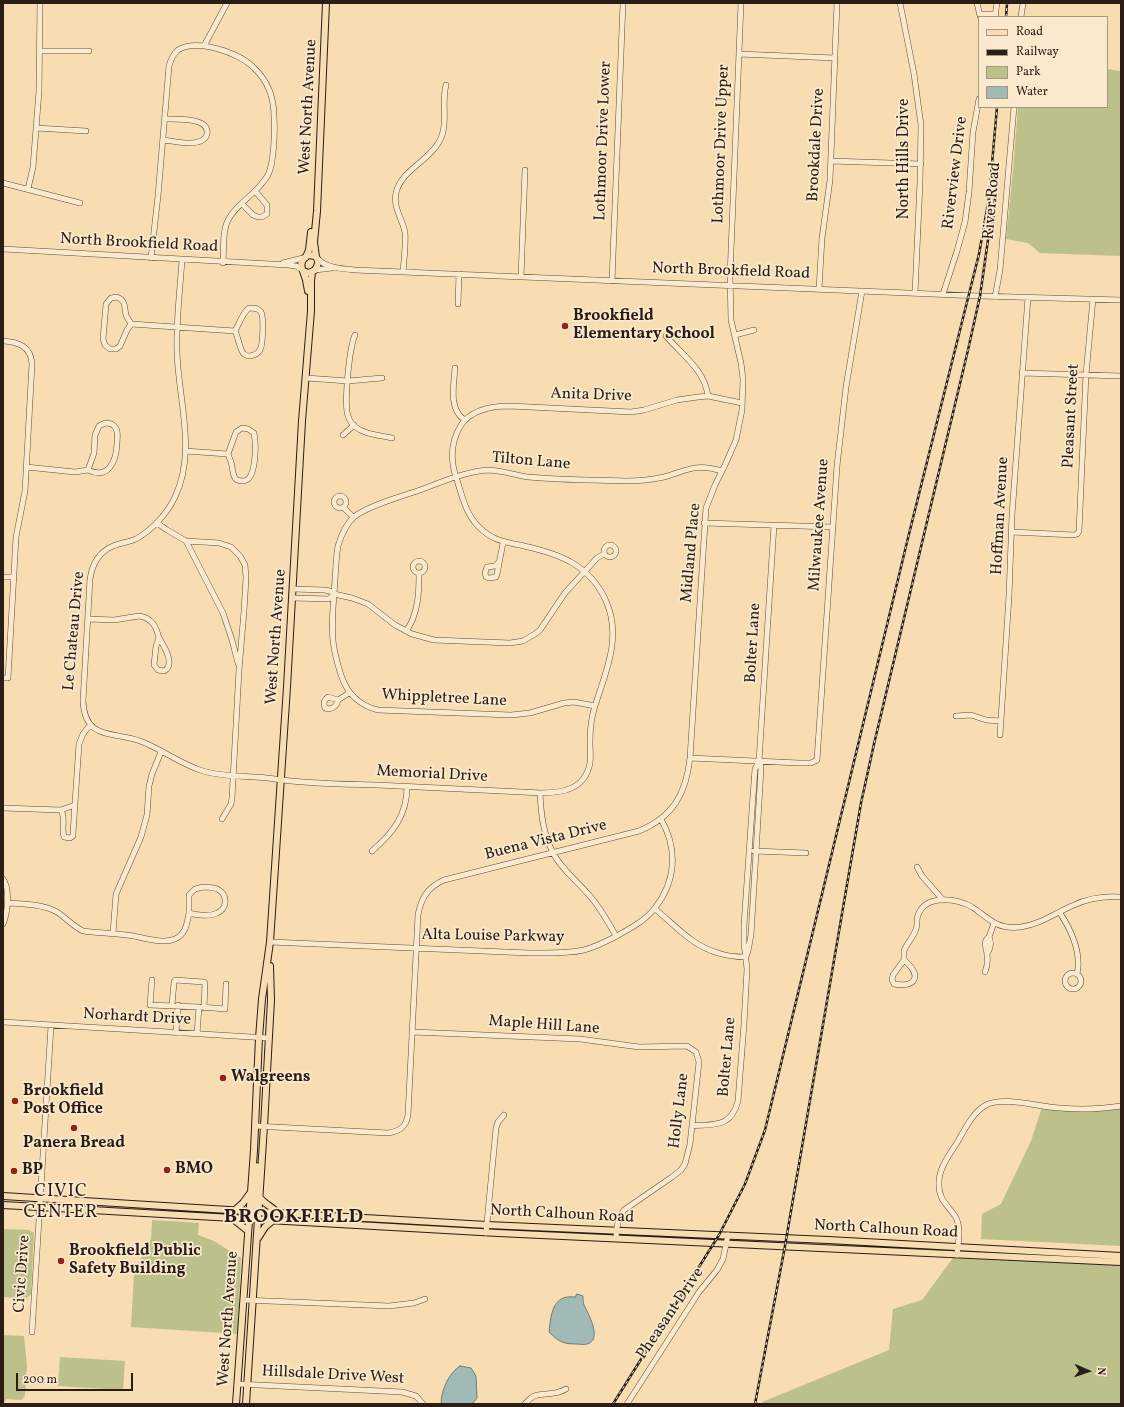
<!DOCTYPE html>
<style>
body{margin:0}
#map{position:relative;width:1124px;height:1407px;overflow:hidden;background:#f7ddb1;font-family:Vollkorn,serif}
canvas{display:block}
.frame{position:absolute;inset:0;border:4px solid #291d15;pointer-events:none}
.legend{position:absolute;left:978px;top:16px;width:130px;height:92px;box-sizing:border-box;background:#fae9cc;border:1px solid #a69783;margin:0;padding:5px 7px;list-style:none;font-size:12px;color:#291d15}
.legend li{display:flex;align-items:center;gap:8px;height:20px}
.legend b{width:20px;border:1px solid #a69783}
.north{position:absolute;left:1068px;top:1351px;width:40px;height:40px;-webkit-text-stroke:3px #fae9cc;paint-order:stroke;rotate:92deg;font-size:11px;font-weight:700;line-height:16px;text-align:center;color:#291d15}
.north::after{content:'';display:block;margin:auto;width:14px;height:18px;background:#291d15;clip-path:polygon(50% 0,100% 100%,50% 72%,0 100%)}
.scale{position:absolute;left:16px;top:1373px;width:117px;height:18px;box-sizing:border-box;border:2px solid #291d15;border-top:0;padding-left:5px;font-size:12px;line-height:14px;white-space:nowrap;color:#291d15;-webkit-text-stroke:3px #fae9cc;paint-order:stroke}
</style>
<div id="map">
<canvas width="1124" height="1407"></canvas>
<div class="frame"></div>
<ul class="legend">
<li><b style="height:5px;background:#f7ddb1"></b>Road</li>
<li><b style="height:5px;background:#291d15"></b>Railway</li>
<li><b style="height:11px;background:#bcc18c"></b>Park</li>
<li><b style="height:11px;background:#a1bab6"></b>Water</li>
</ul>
<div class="north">N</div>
<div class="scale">200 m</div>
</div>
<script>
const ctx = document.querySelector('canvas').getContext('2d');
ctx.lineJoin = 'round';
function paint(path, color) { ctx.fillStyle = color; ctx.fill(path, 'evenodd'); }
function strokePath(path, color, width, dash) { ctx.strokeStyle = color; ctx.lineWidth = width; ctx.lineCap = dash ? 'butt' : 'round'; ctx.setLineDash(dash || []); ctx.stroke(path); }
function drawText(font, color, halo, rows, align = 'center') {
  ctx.font = font + ' Vollkorn,serif'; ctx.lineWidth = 3.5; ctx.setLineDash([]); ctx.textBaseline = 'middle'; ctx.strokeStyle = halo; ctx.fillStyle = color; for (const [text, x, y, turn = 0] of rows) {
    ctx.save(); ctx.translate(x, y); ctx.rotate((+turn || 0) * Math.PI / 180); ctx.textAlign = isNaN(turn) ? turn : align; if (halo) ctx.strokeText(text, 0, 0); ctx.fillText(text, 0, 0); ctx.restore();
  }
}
paint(new Path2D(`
 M1107,69L1121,71V256L1040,253L1028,243L1006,239L1013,171L1018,107H1107Z
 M1043,1104L1076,1107L1121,1104V1246L981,1239L982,1214L1001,1204L1031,1141Z
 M152,1220L199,1223L198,1235L214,1241L241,1258L238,1334L131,1327L134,1273L151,1239Z
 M3,1229L29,1230L34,1233L31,1294L26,1299L3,1297Z
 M953,1258L1121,1264V1404H762V1402L889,1350L893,1309L922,1300Z
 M3,1335L24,1336L27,1366L25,1396L21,1400L6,1399L5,1402H3Z
 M60,1357L125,1361L123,1390L58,1386Z`), '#bcc18c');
const water = new Path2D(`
 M577,1294L583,1296C583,1299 583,1302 584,1305C588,1313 603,1340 587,1344C584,1345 580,1344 577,1344C563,1344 559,1342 549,1332C551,1315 552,1294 575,1297Z
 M460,1366L471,1368L476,1376L477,1398L472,1404H441C441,1390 449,1373 460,1366Z`);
paint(water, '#a1bab6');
strokePath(water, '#717b76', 1);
const minor = new Path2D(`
 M900,3L914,74L921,125L920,182L915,293
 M977,3L980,16
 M980,14H996
 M995,16L997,3
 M1021,17L1023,3
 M204,46L227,3
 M40,51H89
 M739,54L835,58
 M36,128L86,131
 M163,140C174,141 188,145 198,142C202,141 206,139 207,134C210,117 176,119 165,119
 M831,161L921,164
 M3,183L80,203
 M28,189L33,167L39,91L40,3
 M242,204L253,215L258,217H262L267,214V205L255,191
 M3,249L288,265L296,266L301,269
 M151,258L158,196L169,66C171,59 173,54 178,50C197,38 240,53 254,68C268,81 274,99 274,117C275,131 274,163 268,175C265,180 259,187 255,191C245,201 234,208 228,220C222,232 224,249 223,263
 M318,259C326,268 344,269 355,270L980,296L1121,300
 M182,260C180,290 176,321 177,351C178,399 197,451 175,497C167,514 152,530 136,539C129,542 120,543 113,546C99,552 92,565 90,579L83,701C85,741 113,731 140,741C162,749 180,764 203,771C226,778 251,775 275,779C308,784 343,784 377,785C432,788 486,790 540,793C562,793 585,790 590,763C591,757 590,749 590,742C590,730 591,718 595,706C606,671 622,637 606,601C590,565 560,554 524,546C506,542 492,541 478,526C466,514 462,496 457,480C450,461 450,443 461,425C472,409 492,406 510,406L631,412L644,410L677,400L698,397L708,396L742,403
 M283,263L303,258
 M315,270L332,268
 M403,272C404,259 406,244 405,232C402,218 393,208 396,193C401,170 428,162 439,142C449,125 441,103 446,85
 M521,277L525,170
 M612,281L623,3
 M819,289L822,238L830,180L837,3
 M943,294L957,251L965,222L969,192L973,132L979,99
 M117,297C126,301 124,306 126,315C127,318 130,321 131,324L127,330L120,346L116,349H110L105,345L103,339L106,304L111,298Z
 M995,297L1000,270L1014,107
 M458,304L459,274
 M249,308C254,308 258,308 261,312C264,317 263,345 260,350C257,355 249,358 244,354C240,351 238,336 235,331C240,322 242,314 249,308Z
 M131,324L235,331
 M355,335C349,349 345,397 347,412C348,417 351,423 354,426C365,435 379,435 392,438
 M735,335L754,330
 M666,336C682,355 705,370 708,396
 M3,341C18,342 31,346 32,364L25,491L16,537L8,678H3
 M455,368C454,384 448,410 465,420
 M1022,373L1121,376
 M306,378L348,381L382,378
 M105,423C108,423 112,423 114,426C119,430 117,438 117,444C116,461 109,480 88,470L94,453L95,435L99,426Z
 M242,428L248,429L254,433C256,443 257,481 243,481C240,481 237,481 235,478C232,473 233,468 231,462C230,459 229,457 228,454L236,432Z
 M343,435L354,425
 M185,451L228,454
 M26,467L75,472L88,470
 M334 502a6 6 0 1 1 12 0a6 6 0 1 1-12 0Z
 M344,508L353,517
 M157,523L167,530L186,541L219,543L231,547L240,556L245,565L246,578L244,611L239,670L232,798L231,804L222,819
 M704,523L832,527
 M1012,532L1074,535L1077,534L1079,531L1086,374L1093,299
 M186,541L223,613L232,640L238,663
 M604 551a6 6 0 1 1 12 0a6 6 0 1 1-12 0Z
 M413 567a6 6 0 1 1 12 0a6 6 0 1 1-12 0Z
 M499,562L495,566L487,567L485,573L486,577L489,578L496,577L497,574L503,543
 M3,577H14
 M293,589L324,590L330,591L334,594L352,598L368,604L395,625L412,634L434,640L510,643L523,641L535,634L540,630L565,593L597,558L604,554
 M293,598L329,599L334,594
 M88,619L114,620L139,616C152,618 156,626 159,638
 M407,630C418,613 419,594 419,574
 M159,638C164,646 176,665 164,671L158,670L154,665L156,646Z
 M338,700L328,697C324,700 323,702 325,708L329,709C334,708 337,706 338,700L349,693
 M595,706L574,702L564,703L530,713L511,715L378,710C346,702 340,677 334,648C330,626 334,602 335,579C336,568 336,557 338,546C341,536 346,524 354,517C367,506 403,496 420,490C442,482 464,472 487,470C501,470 514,475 528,477C560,480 593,480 625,481C638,481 651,480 664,477C688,470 696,463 722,471
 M956,716L971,715L986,720L1001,721
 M1000,735L1009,596L1012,515L1028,297
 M690,758L799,763H811L817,760L837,466L846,387L862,291
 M540,793C541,814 543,833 553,853C562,870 577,881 589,895C600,907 608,922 616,936
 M3,808L61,810L75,805
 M61,810C66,818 61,828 64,837L70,838L73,836V833L79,744L83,734L90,725
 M372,851C393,833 407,815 407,787
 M754,851L806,853
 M917,867L922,876L943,900
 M3,879C10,888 8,913 3,924
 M203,887C208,887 215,887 219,890C228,896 227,909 217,913C210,917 196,915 189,913V895L195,889Z
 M7,903C23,904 42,904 57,912C66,918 73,926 83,931C97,933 112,933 126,935C140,936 162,945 175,939C186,934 187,923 189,913
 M655,909C675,925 692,946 718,953C727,956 736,957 746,957
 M1060,913C1071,930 1082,952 1077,974
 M113,933L116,894L141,837L147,815L149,786L152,774L161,752
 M270,942L529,953C548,953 566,954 584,950C595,947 605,942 615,937C629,929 645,921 655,908C676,881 678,849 661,819
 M987,954C990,949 992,943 989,937L994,923
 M746,957L748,951L751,935L760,786L761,766L759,761L774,525
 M904,960L893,975L892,980L894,984C917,988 922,975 904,960C904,957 904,953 904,951C906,945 914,936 916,929C918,925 916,919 918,915C926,894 956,898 972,907C980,912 988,920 997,924C1005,928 1012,928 1021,927C1041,924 1055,913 1074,905C1089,898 1105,896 1121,897
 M985,972C987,967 988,961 987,955C987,948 982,942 989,937
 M1065 981a8 8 0 1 1 16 0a8 8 0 1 1-16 0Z
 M152,980L150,1005L199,1007L197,1034
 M172,1005L174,982L175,980L204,982L205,983L204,1008
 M202,1007L225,1009L226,984
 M3,1022L268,1038
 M413,1032L580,1039L639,1047L687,1046L696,1052L699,1062L690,1144L685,1164L681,1170L672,1177L624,1210C617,1219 617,1227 616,1238
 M176,1033L178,1005
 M255,1126L388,1133C400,1131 406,1127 408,1115L418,915C421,898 428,887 444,880L639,831C673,817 686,794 690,758L706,508L715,485L725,465L736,440L742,410L743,379L741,363L731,320L730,276L741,3
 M692,1126C714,1124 731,1128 738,1101L744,1024L747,969L744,943V925L753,796L755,769L759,761
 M486,1233L496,1128L498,1122L504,1115
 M957,1255C958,1243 962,1227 955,1216C946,1203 938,1199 939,1182C939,1167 951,1153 958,1141C965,1129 973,1112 986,1105C1003,1096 1040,1107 1060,1108C1080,1110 1101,1109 1121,1106
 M244,1300L389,1306L414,1303L425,1299
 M32,1332L51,1026
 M238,1384L402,1392L416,1396L423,1404
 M525,1404C536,1391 540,1396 554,1393C558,1393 562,1391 566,1389
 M627,1404L699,1292L717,1270L723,1259L728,1235`);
const major = new Path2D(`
 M308,255L315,256C320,261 318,265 315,270L309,273L303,271C299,264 302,259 308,255Z
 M306,257L309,250L311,232
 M316,257L314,242L317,211L326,3
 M303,271L306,280L308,291
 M3,1196L277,1213L487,1225L828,1240L1121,1256
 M260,1198C265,1204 272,1207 278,1213
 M3,1205L498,1233L1121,1262
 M235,1210L243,1203L251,1192
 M255,1214L256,1166
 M233,1219L248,1231
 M258,1238L265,1227L272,1221
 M236,1404L254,1150L259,1038L262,999L270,942L287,687L302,421L311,311V281L312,272
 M246,1404L264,1126L271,1000L270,966`);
strokePath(minor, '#5c4d3c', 6);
strokePath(major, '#291d15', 8);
strokePath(minor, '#fae9cc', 5);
strokePath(major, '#f7ddb1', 6);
const rail = new Path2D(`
 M1006,17L1007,3
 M992,233L998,165
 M613,1404L719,1235L745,1184L765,1130L908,538L979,254L989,198L997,107
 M755,1404L785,1246L861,803L874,744L968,350L980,296L990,226`);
strokePath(rail, '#291d15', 2.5);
strokePath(rail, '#fae9cc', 1, [3]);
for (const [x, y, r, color] of [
 [565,326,4,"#8f2418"],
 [223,1078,4,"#8f2418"],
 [15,1101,4,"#8f2418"],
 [74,1128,4,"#8f2418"],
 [167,1170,4,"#8f2418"],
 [14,1171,4,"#8f2418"],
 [61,1261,4,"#8f2418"]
]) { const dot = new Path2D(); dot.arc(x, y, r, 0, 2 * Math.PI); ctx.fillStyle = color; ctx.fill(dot); strokePath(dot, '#fae9cc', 1.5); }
drawText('16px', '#291d15', '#fae9cc', [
 ["West North Avenue",309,107,-87],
 ["Lothmoor Drive Lower",604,141,-88],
 ["Lothmoor Drive Upper",722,144,-88],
 ["Brookdale Drive",817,145,-87],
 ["North Hills Drive",905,159,-90],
 ["Riverview Drive",956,173,-83],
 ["River Road",993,201,-85],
 ["North Brookfield Road",139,244,3],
 ["North Brookfield Road",731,272,2],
 ["Anita Drive",591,396,2],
 ["Pleasant Street",1072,416,-87],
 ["Tilton Lane",531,462,5],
 ["Hoffman Avenue",1001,516,-87],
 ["Milwaukee Avenue",820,525,-86],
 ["Midland Place",692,553,-85],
 ["Le Chateau Drive",75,631,-85],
 ["West North Avenue",277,637,-86],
 ["Bolter Lane",754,643,-87],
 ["Whippletree Lane",444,699,3],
 ["Memorial Drive",432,775,3],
 ["Buena Vista Drive",546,841,-14],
 ["Alta Louise Parkway",493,937,1],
 ["Norhardt Drive",137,1018,3],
 ["Maple Hill Lane",544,1026,4],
 ["Bolter Lane",728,1057,-85],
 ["Holly Lane",680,1111,-83],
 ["North Calhoun Road",562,1215,3],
 ["North Calhoun Road",886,1230,3],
 ["Civic Drive",23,1274,-86],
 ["Pheasant Drive",671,1314,-56],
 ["West North Avenue",229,1319,-86],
 ["Hillsdale Drive West",333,1376,3]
]);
drawText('bold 16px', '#291d15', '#fae9cc', [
 ["Brookfield",573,317],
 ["Elementary School",573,335],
 ["Walgreens",231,1078],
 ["Brookfield",23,1092],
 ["Post Office",23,1110],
 ["Panera Bread",74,1144,"center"],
 ["BMO",175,1170],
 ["BP",22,1171],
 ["Brookfield Public",69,1252],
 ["Safety Building",69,1270]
], 'left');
ctx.letterSpacing = '1px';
drawText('18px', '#291d15', '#fae9cc', [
 ["CIVIC",61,1193],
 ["CENTER",61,1214]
]);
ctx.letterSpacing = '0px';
ctx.letterSpacing = '1px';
drawText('bold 20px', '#291d15', '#fae9cc', [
 ["BROOKFIELD",294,1218]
]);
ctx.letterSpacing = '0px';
</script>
